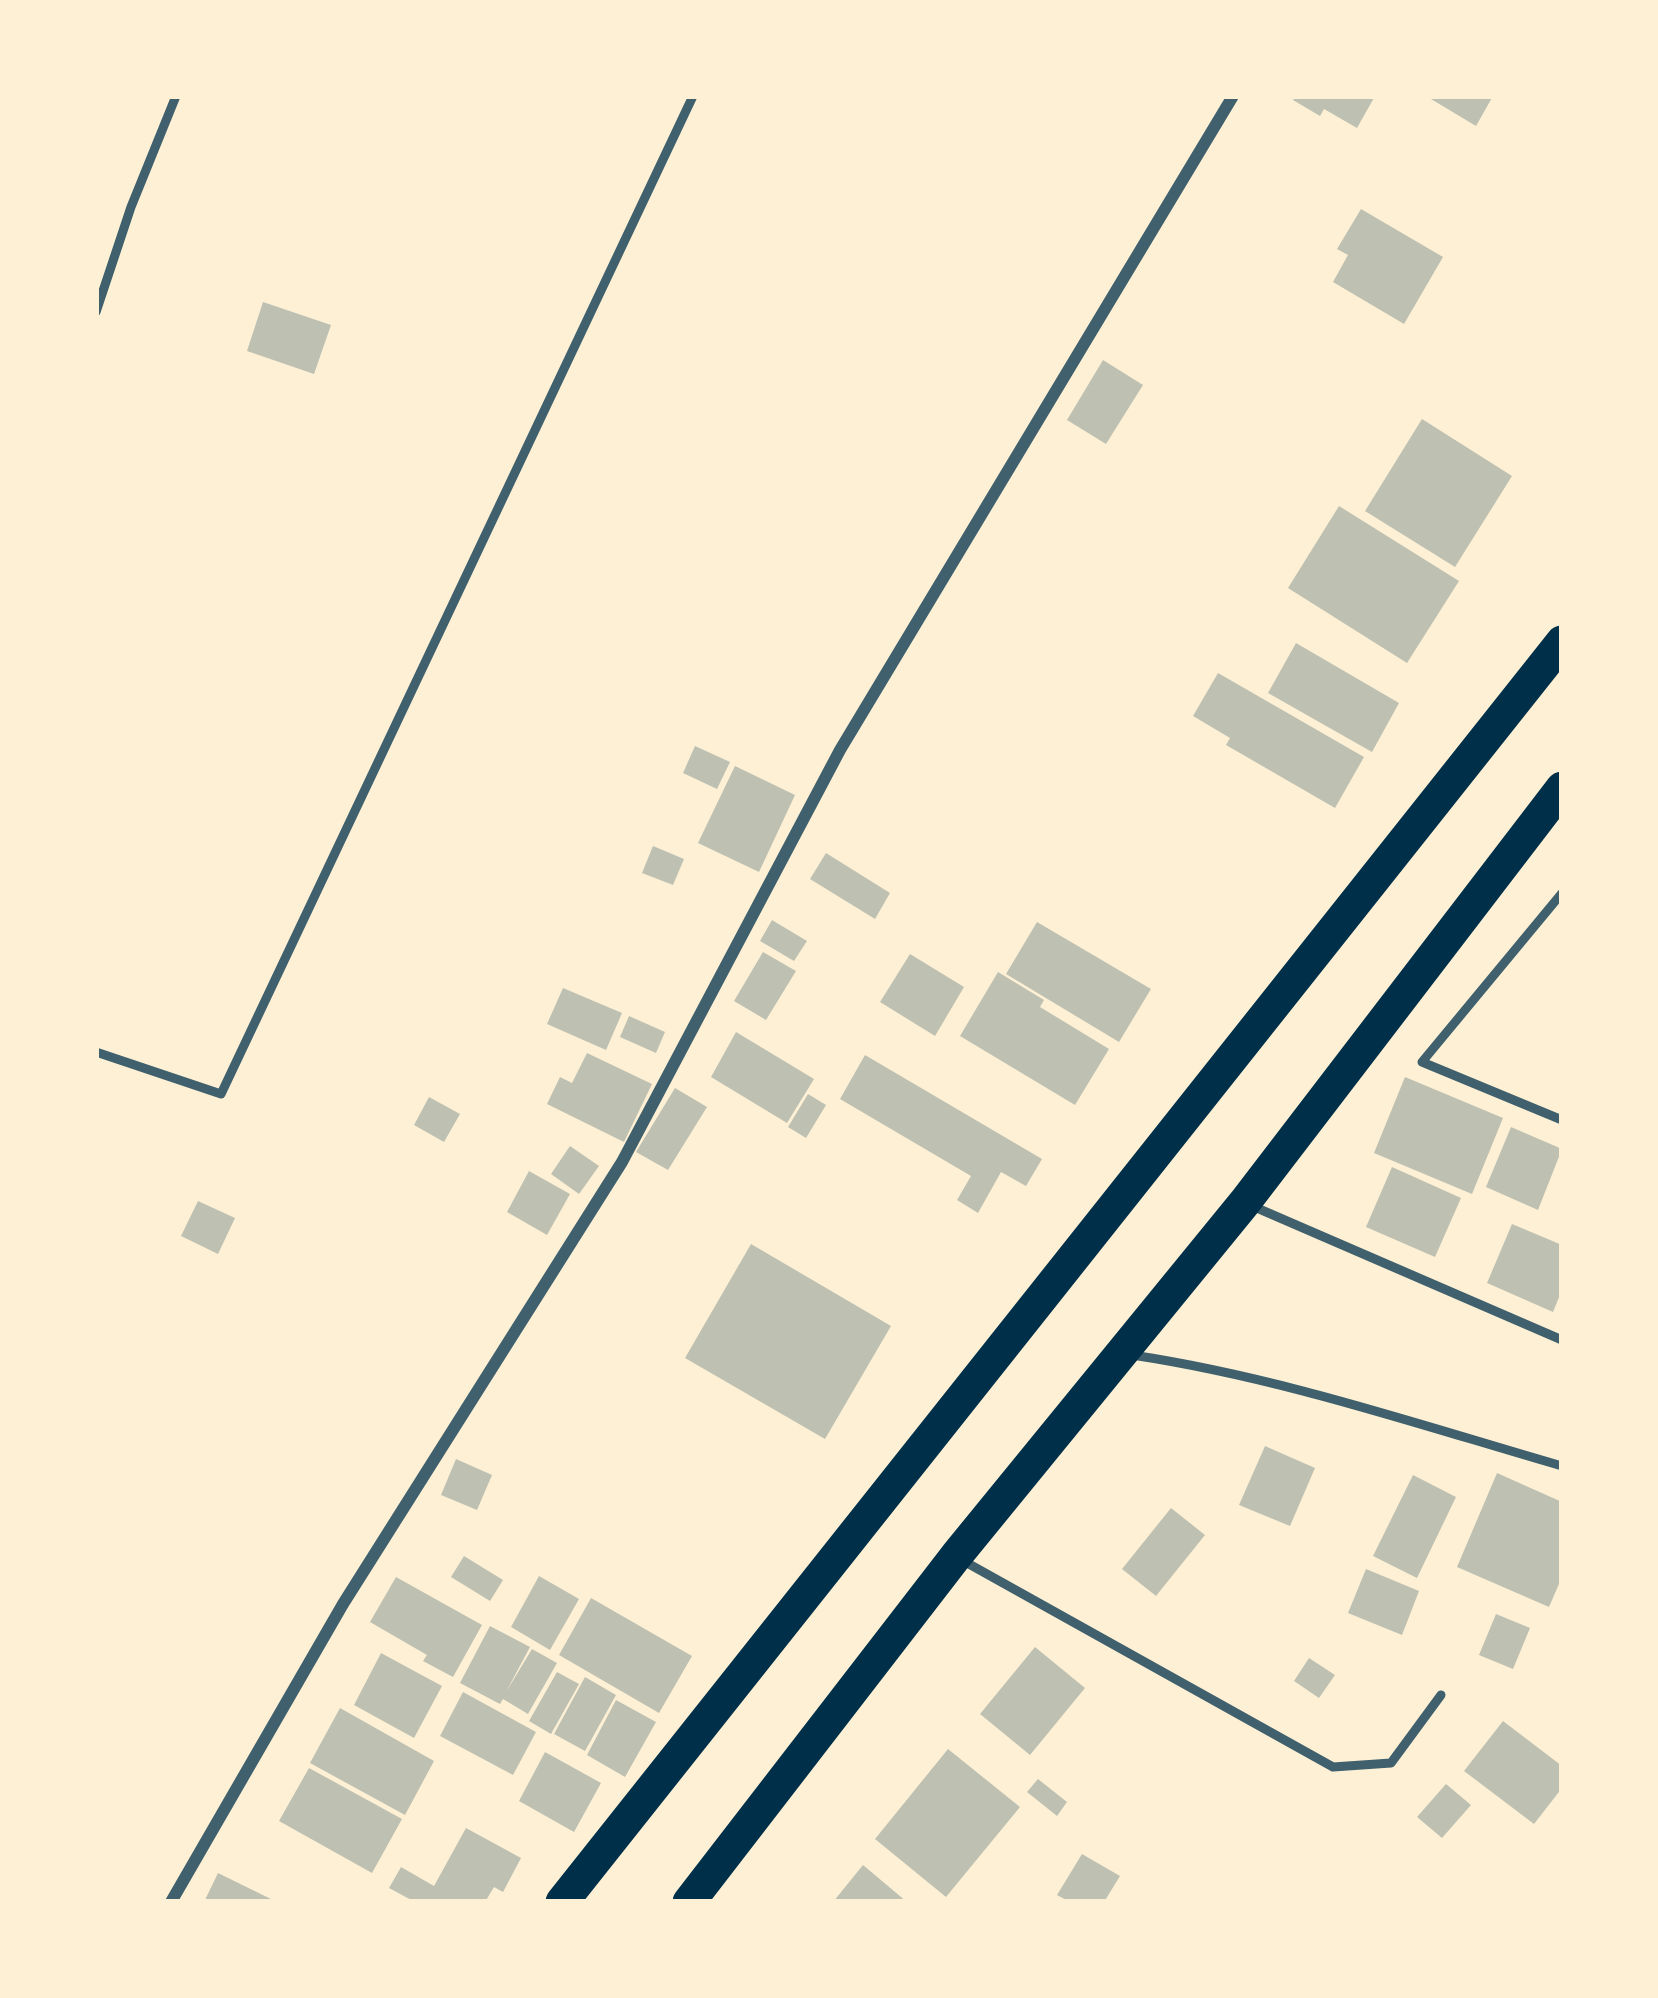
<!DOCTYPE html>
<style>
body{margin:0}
#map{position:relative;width:1658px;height:1998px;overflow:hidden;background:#fdf0d5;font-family:Poppins,sans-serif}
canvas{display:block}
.frame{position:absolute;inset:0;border:99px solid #fdf0d5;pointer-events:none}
</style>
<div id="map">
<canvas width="1658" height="1998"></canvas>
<div class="frame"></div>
</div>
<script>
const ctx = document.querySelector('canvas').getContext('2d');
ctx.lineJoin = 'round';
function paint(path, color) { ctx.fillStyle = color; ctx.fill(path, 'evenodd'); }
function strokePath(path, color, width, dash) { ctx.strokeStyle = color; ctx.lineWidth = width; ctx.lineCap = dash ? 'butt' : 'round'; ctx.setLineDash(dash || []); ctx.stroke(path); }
paint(new Path2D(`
 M1296,96H1375L1357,128L1324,109L1320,116L1293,100Z
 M1426,96H1493L1476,126Z
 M1361,209L1443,257L1404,324L1333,282L1348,255L1337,249Z
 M263,302L331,325L314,374L247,351Z
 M1103,360L1143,385L1106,444L1067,420Z
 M1422,419L1512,476L1455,567L1365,511Z
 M1339,506L1459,581L1407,663L1288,588Z
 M1296,643L1399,703L1372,752L1268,693Z
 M1218,673L1364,757L1335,808L1226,745L1230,738L1193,716Z
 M695,746L730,762L717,789L683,773Z
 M735,766L795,795L759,872L698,843Z
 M653,846L684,859L673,885L642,873Z
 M826,853L890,893L875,919L810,879Z
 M772,920L807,941L794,961L760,941Z
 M1037,922L1151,989L1119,1042L1006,974Z
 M763,952L796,971L766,1020L734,1001Z
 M910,954L964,987L935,1036L880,1002Z
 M998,972L1044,1000L1040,1007L1109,1049L1075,1105L960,1036Z
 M563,988L622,1013L606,1050L547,1024Z
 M629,1016L665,1032L656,1053L620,1037Z
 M736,1032L814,1079L787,1123L711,1077Z
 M587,1053L652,1084L624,1142L547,1104L560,1077L572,1083Z
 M865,1055L1042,1159L1026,1186L1001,1172L978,1213L957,1200L971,1176L840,1099Z
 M1405,1077L1503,1118L1472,1194L1374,1153Z
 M675,1088L707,1107L668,1170L636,1152Z
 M808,1094L826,1105L806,1138L788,1127Z
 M429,1097L460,1114L444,1142L414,1125Z
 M1511,1127L1562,1149L1538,1210L1486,1187Z
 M570,1146L599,1166L579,1194L551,1174Z
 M1392,1167L1461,1198L1435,1257L1366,1227Z
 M529,1171L570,1194L547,1235L507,1212Z
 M198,1201L235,1218L218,1254L181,1236Z
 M1512,1224L1562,1245V1290L1553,1312L1487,1283Z
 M751,1244L891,1326L825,1439L685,1358Z
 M1265,1446L1315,1468L1290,1526L1239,1505Z
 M456,1459L492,1475L477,1510L441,1495Z
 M1497,1473L1562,1502V1577L1549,1607L1457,1567Z
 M1413,1475L1456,1497L1417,1578L1373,1556Z
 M1171,1508L1205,1535L1156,1596L1122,1569Z
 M464,1556L503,1580L490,1601L451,1577Z
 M1366,1569L1419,1591L1402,1635L1348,1613Z
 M539,1576L579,1599L550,1650L511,1627Z
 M396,1577L482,1625L453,1677L423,1661L427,1655L370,1622Z
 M591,1598L692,1656L659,1713L559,1655Z
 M1496,1614L1530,1628L1513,1669L1479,1655Z
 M490,1626L530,1647L506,1692L532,1649L557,1663L528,1714L503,1699L500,1704L460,1683Z
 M1035,1647L1085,1688L1030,1755L980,1714Z
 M381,1653L442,1686L414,1738L354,1705Z
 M1309,1658L1335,1675L1319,1698L1294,1681Z
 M557,1672L579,1684L551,1734L529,1721Z
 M585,1677L616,1695L585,1751L554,1734Z
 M463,1692L536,1732L513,1775L440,1736Z
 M616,1700L656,1722L625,1777L587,1755Z
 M340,1708L434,1761L405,1815L310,1763Z
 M1503,1721L1562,1766V1788L1534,1824L1464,1771Z
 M948,1749L1020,1807L946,1897L875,1839Z
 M545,1752L601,1783L574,1832L519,1801Z
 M309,1768L402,1819L372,1873L279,1821Z
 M1038,1779L1067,1802L1057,1816L1027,1792Z
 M1446,1784L1471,1805L1442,1838L1417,1817Z
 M466,1828L521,1858L503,1892L494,1887L485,1902H415L389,1888L401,1867L434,1886Z
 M1082,1854L1120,1876L1104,1902H1070L1057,1895Z
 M863,1865L907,1902H833Z
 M218,1873L277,1902H204Z`), '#bec0b2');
strokePath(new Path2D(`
 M96,312L131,207L176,96
 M1562,893L1422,1062L1562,1120
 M96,1052L221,1094L693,96
 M1250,1205L1562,1340
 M1132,1355C1279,1377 1420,1425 1562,1466
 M960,1559L1333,1767L1391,1763L1441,1695`), '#3f606c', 9);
strokePath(new Path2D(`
 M171,1902L343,1604L622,1162L840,750L1233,96`), '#3f606c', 12);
strokePath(new Path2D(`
 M562,1902L1562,642
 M689,1902L956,1556L1245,1202L1562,788`), '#003049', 33);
</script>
